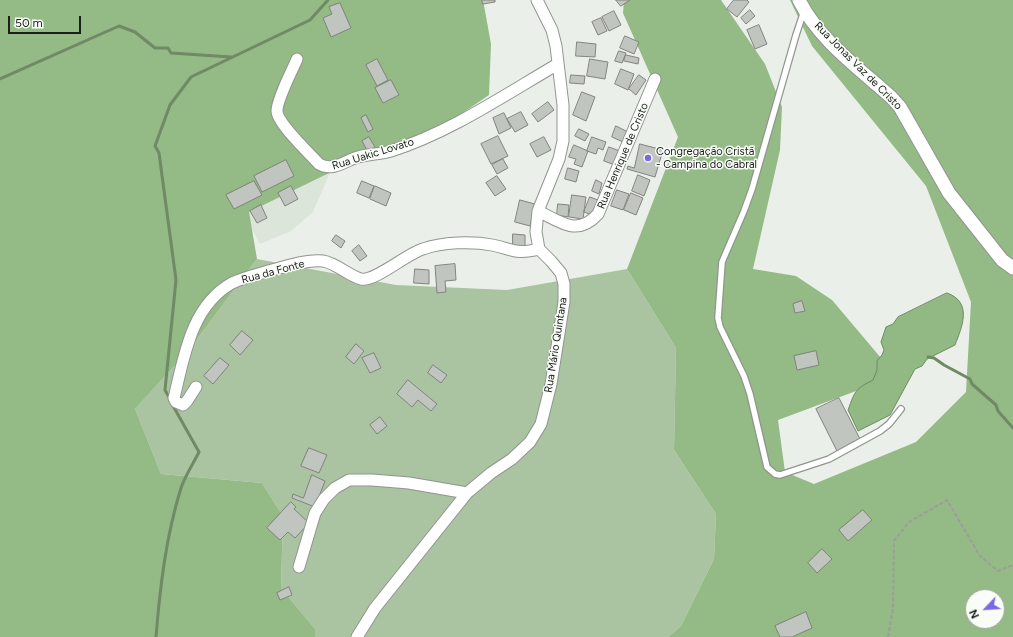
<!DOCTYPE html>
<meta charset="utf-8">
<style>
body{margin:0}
#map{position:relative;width:1013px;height:637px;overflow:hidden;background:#ebefea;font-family:Figtree,sans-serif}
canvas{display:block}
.north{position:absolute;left:965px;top:589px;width:40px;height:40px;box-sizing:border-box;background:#f8fdf7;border:1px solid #a0a49f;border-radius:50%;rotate:245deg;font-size:11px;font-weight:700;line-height:16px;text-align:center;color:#1d1e1c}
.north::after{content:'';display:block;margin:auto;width:14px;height:18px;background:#7c68e3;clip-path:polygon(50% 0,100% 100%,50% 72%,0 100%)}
.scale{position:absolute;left:8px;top:16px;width:73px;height:18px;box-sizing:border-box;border:2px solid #1d1e1c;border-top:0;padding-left:5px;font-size:12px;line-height:14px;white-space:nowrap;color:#1d1e1c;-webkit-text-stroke:3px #f8fdf7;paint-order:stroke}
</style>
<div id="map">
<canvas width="1013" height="637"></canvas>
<div class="north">N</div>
<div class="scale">50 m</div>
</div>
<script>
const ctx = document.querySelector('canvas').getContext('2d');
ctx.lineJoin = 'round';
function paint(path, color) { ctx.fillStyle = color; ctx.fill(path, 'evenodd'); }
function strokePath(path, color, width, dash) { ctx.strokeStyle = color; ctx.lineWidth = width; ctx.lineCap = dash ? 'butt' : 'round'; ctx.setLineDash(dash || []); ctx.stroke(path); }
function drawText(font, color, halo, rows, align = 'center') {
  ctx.font = font + ' Figtree,sans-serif'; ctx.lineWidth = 3; ctx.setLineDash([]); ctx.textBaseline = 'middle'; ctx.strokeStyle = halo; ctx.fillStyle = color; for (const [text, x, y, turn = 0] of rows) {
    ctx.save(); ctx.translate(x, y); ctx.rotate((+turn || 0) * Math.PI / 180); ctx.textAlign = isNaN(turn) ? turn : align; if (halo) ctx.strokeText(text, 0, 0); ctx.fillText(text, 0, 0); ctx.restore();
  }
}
paint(new Path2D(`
 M196,128L332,168L313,212L291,231L260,244Z`), '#dce5d9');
paint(new Path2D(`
 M257,259L396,285L507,290L627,269L676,348L674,450L716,514L714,559L681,626L668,637H315V629L281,588L283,516L262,483L161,474L135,409L189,350Z`), '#aac4a1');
paint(new Path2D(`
 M0,0H483L491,44L489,95L439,129L366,155L249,212L257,259L189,350L135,409L161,474L262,483L283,516L281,588L315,629V637H0Z
 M624,0H721L765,64L782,107L780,150L753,269L796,276L832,300L881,358L883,381L778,420L785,472L814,484L916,442L966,392L971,302L926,186L812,46L790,0H1013V637H668L681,626L714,559L716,514L674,450L676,348L627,269L678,137L623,13ZM973,597H997V621H973Z`), '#94ba85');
const water = new Path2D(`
 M947,293C973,302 962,327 955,345L927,359L922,366L915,369L890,415L858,431L848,410C855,391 855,389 873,380L877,370V361L882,355L884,350L881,342L886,327L893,324L898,317Z`);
paint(water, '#92b883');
strokePath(water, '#6f8a64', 1);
strokePath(new Path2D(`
 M0,79L119,26L135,32L155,48H168L171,53L231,57
 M928,357L934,358L944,365L970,379L972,384L996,405L998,411L1013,428
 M170,399L165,390L176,280L159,153L155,146L170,105L191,77L310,20L328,0
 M156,637C160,587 166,536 181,488C185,476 193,464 199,452L172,404`), '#6f8a64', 3);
const building = new Path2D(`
 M482,0H495V2L483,4Z
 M616,0H630L621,6Z
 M734,0H747L749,2L737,17L727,9Z
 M340,3L351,28L331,37L323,18L332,14L329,7Z
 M750,10L755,16L746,24L741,18Z
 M614,11L621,25L609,31L602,17Z
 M601,18L607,31L598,35L592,22Z
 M759,25L767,44L755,49L747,30Z
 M625,36L639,42L634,54L620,48Z
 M577,42L596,44L595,57L576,56Z
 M619,51L626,53L622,63L615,61Z
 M626,55L639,58L638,64L624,61Z
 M377,59L388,80L377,86L366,65Z
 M590,59L608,62L605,79L587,76Z
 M621,69L634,74L628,90L615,84Z
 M571,75L585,76L584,84L570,83Z
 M639,75L646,80L636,95L629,89Z
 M391,80L399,95L383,103L375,88Z
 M582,92L595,97L586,121L573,115Z
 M548,102L554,110L538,122L532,114Z
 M521,112L528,125L515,132L507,119Z
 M504,113L511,128L499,134L493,118Z
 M366,115L373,129L368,132L361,118Z
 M616,126L628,132L623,142L612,137Z
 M579,129L589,134L585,141L575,136Z
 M498,136L508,156L491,164L481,144Z
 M369,137L375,147L368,152L362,141Z
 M544,137L551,150L537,157L530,144Z
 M592,137L606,142L603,150L598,148L596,154L587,151Z
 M640,144L663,150L655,177L627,169L628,166L634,168Z
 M574,145L588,151L582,167L574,164L576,159L569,157Z
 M609,147L620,151L615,165L604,161Z
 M503,159L508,168L497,174L492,165Z
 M286,160L294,176L262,192L254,176Z
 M568,168L579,171L576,182L565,179Z
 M638,175L650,180L644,196L632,191Z
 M497,176L506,189L495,196L486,183Z
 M596,180L602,183L599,194L592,191Z
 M254,181L262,195L234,209L226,195Z
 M362,181L374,186L369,198L357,193Z
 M291,186L298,199L285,206L278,193Z
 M375,186L391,193L386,206L370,199Z
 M617,190L629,194L623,210L611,206Z
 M631,193L643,198L636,215L624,210Z
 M572,195L586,197L583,219L569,217Z
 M590,197L598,200L592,215L584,212Z
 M520,200L535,204L530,226L515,222Z
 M558,204L569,205L568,217L557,215Z
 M261,205L267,218L257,223L250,211Z
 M513,234L525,235V246H513Z
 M336,235L345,241L341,248L332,241Z
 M359,245L367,256L360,261L352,251Z
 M455,264L456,280L445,281L446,292L437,293L435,266Z
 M415,269L429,270V284L414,283Z
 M802,301L805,311L795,313L793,304Z
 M242,331L253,340L240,355L230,345Z
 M356,344L364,351L354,364L346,357Z
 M816,351L819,365L797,370L794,356Z
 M374,353L381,368L370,373L362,358Z
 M220,358L229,365L213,384L204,376Z
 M433,365L447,375L441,383L428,373Z
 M408,380L437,404L431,411L418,400L412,407L397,394Z
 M839,398L860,439L837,451L816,409Z
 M380,417L387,426L377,434L370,425Z
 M309,448L327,455L319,473L301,466Z
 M312,475L325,481L315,507L292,498L293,494L303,498Z
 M291,502L296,507L294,509L309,523L295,538L288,532L280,540L267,528Z
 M863,510L872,520L848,541L839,530Z
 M822,549L832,559L817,573L808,563Z
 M289,587L292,595L280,600L277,593Z
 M806,612L812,628L792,637H780L775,626Z`);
paint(building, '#c1c5c0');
strokePath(building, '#80837e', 1);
const service = new Path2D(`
 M804,11L796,35L752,189L744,211L722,262L718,318L720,327L744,376L750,394L767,467L775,474L780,475L829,459L880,431L889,424L901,409`);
const minor = new Path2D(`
 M297,59C292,71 277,99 277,111C277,123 310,154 319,164C333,172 344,161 358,157C369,154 381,154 391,151C449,133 506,94 558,64
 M538,211C561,222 577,237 598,214L655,79
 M196,387L187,401L183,405L176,402L174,398C184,357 191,306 232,283C245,277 259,274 272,270C287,266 308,259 323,261C336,263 349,276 361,279C375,282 406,254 423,249C442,242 472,241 492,245C513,249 515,255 539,249
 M299,567L315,513L324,499L335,488L349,480H372L409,483L467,493
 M357,637L375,608L467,493L491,473L512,459L530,442L541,424L551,384L564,302V284L561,273L551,261L539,249L536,232L538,211L559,159L563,141V105L556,46L552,30L537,0`);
const tertiary = new Path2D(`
 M799,0C818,39 860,69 891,97L900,107L949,193L1002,260L1013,268`);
strokePath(service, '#919590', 8);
strokePath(minor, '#919590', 13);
strokePath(tertiary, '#919590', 15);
strokePath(new Path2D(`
 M888,637L893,608L894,541L909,522L947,500L980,556L998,571L1013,565`), '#9b9e9a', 2, [4, 2]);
strokePath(service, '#fff', 5.5);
strokePath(minor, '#fff', 11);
strokePath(tertiary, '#fff', 13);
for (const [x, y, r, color] of [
 [648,158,4,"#7c68e3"]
]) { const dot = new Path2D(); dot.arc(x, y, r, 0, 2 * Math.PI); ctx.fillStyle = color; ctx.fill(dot); strokePath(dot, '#f8fdf7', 1.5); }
drawText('11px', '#1d1e1c', '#f8fdf7', [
 ["Rua Jonas Vaz de Cristo",858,66,45],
 ["Rua Uakic Lovato",373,154,-17],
 ["Rua Henrique de Cristo",623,156,-67],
 ["Rua da Fonte",273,272,-15],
 ["Rua Mário Quintana",556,345,-81]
]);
drawText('11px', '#1d1e1c', '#f8fdf7', [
 ["Congregação Cristã",656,152],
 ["- Campina do Cabral",656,165]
], 'left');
</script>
